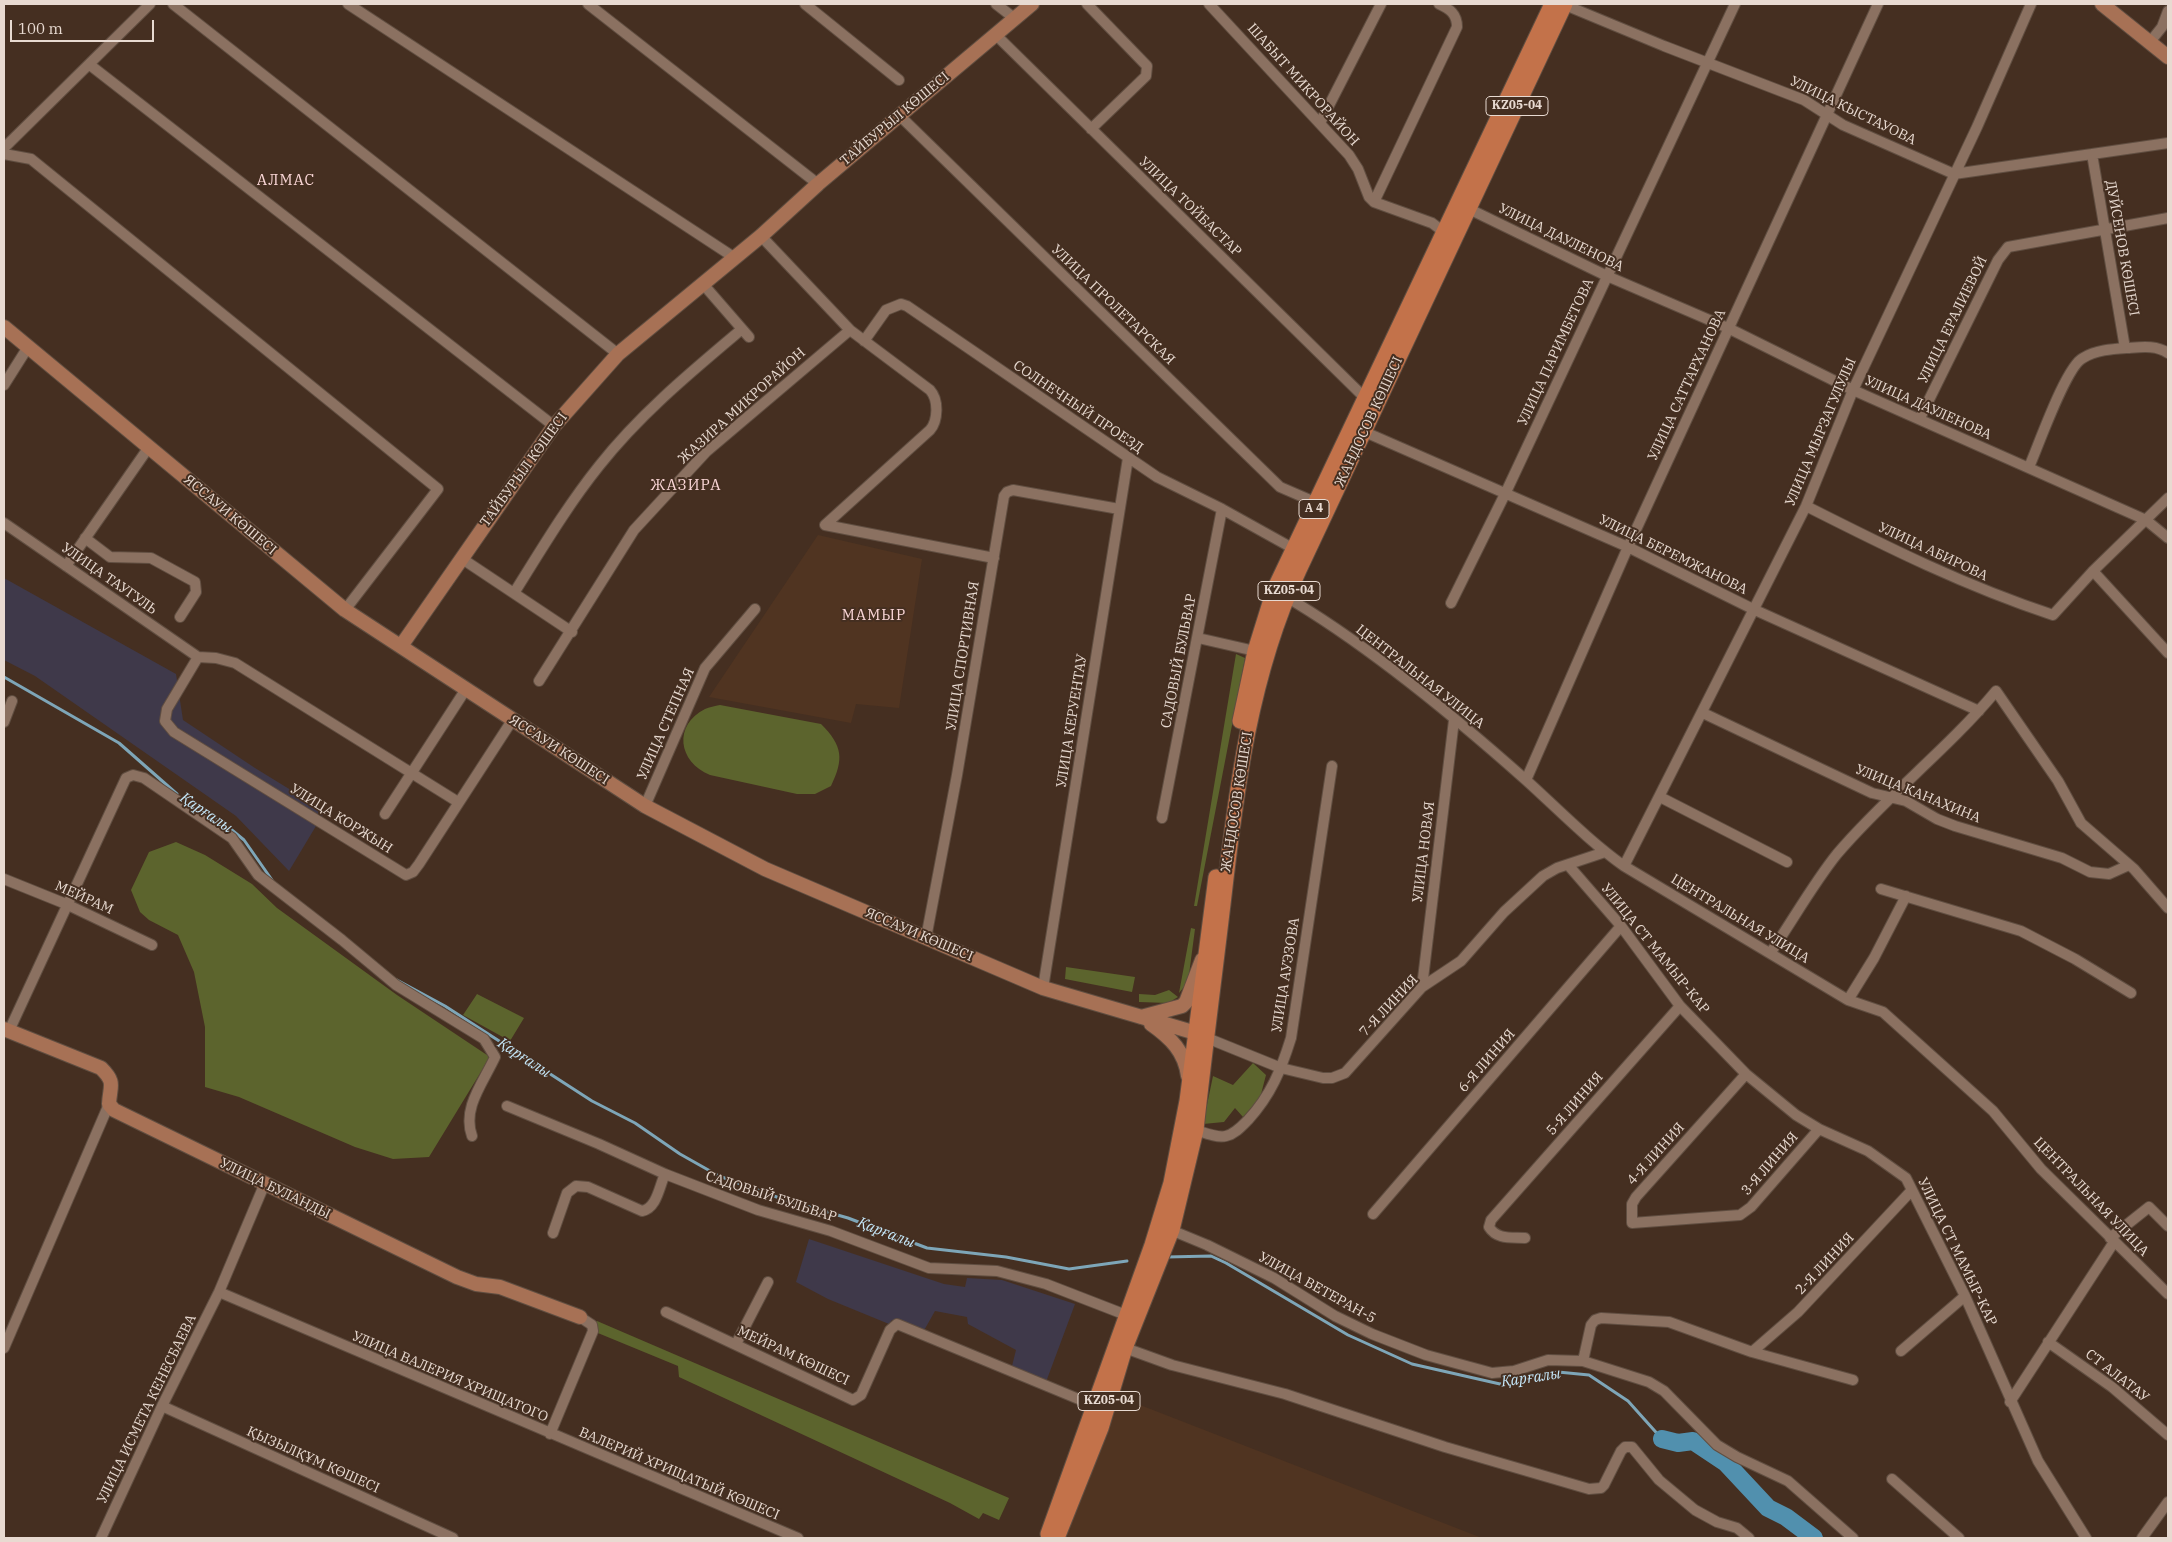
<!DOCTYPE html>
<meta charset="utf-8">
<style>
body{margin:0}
#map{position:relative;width:2172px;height:1542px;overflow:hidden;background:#452f21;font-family:"IBM Plex Serif",serif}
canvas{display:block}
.frame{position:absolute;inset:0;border:5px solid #e8dad1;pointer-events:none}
.scale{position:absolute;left:10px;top:20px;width:144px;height:22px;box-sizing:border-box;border:2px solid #e8dad1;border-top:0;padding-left:6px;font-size:15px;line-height:18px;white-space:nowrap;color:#e8dad1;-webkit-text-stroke:4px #452f21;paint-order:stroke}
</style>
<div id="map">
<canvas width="2172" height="1542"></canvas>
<div class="frame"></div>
<div class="scale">100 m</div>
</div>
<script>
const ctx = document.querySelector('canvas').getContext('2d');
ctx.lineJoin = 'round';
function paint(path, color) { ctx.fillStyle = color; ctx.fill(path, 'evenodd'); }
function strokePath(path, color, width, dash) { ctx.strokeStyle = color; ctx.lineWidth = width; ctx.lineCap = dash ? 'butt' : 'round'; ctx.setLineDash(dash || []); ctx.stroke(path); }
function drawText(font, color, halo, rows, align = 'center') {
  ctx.font = font + ' "IBM Plex Serif",serif'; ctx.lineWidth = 4; ctx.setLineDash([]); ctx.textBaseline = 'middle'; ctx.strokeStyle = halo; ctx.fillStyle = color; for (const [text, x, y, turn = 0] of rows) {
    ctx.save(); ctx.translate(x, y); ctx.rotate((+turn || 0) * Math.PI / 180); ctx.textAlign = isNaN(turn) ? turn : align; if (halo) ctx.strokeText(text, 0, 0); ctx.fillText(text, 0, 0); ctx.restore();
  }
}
paint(new Path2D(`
 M818,535L922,559L899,708L856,704L851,723L709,697Z
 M1117,1396L1482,1538H1045Z`), '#503421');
paint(new Path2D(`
 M4,578L176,674L183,720L255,768L325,811L289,871L236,816L35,676L4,660Z
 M809,1239L944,1284L965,1287L967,1278L1002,1280L1075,1304L1046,1382L1011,1370L1016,1350L968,1324L967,1317L935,1311L922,1334L892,1320L889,1324L828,1299L796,1282Z`), '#3f394a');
paint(new Path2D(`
 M1236,654L1245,658L1197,906H1194Z
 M720,705L821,724C843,746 844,759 831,786L815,794H797L710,775C678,762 673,725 705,709C709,707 715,706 720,705Z
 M176,842L205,855L252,884L277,908L397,995L490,1057L429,1157L393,1159L355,1147L239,1097L205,1087V1027L194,972L178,935L149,920L140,912L131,890L149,852Z
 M1191,928L1195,929L1188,982L1179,993Z
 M1066,967L1135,977L1132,992L1065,979Z
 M1169,990L1178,997L1168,1003L1139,1002V994L1155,995Z
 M477,994L524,1018L510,1041L463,1015Z
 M1253,1063L1266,1075L1260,1098L1243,1117L1235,1108L1224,1122L1203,1124L1213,1076L1233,1085Z
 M597,1321L1009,1498L999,1520L983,1513L979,1519L950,1503L679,1377L678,1366L593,1331L592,1325Z`), '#5c642d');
strokePath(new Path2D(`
 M4,677L119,743L177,794
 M190,803L227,826L244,840L272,880
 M395,979L445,1006L592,1101L635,1123L680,1154L719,1176L785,1200L848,1218L927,1248L1006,1257L1069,1269L1127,1261
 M1167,1257L1211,1256L1226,1263L1348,1335L1412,1364L1500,1384L1558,1372L1589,1375L1628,1401L1662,1439`), '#7ea6b8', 3);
strokePath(new Path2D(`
 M1662,1439L1678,1443L1693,1441L1726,1463L1768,1508L1786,1517L1814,1538`), '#5190ae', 18);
const street = new Path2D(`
 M173,4L618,354
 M348,4L735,258
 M588,4L818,184
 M805,4L899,80
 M996,4L1014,18
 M1087,4L1147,66L1146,76L1091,129
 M1209,4L1349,155L1358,169L1369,197L1374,202L1432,223L1444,232
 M1565,5L1664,46L1804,100L1843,125L1954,174L2168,143
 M995,34L1366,399
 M2150,42L2162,27L2168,11
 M90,65L554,426
 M899,115L1280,487L1317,503
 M1320,123L1381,4
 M4,148L150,4
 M4,154L31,159L438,489L345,610
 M2092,154L2125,348
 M1374,202L1457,27C1457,14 1450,9 1439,4
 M1465,207L1607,276L1728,328L1853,390L2146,520L2168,538
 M761,236L850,330L930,390C939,400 938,421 930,430L825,525
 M703,284L749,337
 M864,341L886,310L901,304L907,306L1157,477L1222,509L1294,549
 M4,385L28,347
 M1920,418L1998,260L2008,247L2168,218
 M1358,429L1628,547L1755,610L1979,711
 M2029,467C2038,447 2066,366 2083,358C2096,350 2112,349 2127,348C2142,347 2156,345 2168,353
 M1806,506C1887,547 1965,586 2053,615L2093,571L2168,498
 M4,523L198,657
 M825,525L994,558
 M85,538L110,557L151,558L195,582L196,592L180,617
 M461,558L572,632
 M66,566L149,447
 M2093,571L2168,653
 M514,593C541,550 567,506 599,466C640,414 691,372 742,329
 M1283,595C1367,644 1454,716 1527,781C1559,810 1589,841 1624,866L1848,1000L1883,1012L1993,1111L2041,1169L2168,1294
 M1451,603L1506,492L1735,4
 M1198,638L1255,651
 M198,657L167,709L165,721L174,732L406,875L413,872L419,864L513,719
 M198,657L216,658L235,663L458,802
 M539,681L634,530L706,452L850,330
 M1703,713L1872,793L1906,801L1937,819L1955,826L2062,858L2090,872L2109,874L2129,865
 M4,722L12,701
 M1526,780L1628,547L1878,4
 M1660,797L1787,862
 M645,806L705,668L755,609
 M385,814L466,689
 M1162,818L1222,509
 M1569,866L1621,926L1680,1006L1746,1074L1796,1115L1819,1129L1868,1151L1906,1178L1965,1296L2038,1461L2086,1538
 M1624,866L1806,506L1853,390L1977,127L2031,4
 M4,879L66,904L152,945
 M1881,889L2021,931L2075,959L2131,993
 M926,938L957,775L1004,496L1007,492L1013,490L1119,509
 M1771,952C1793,920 1813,884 1837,854C1886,796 1948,749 1996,691L2058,781L2081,823L2134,869L2168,908
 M1422,987L1454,720
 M1043,988L1128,458
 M1848,1000L1874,958L1906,896
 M9,1031L126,778L133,775L144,778L232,838L258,875L342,940L396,985L484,1039L495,1057C483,1083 462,1108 472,1136
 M1202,1036L1281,1068L1323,1078H1332L1345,1073L1422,987L1461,961L1504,912L1543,876L1557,868L1605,852
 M1746,1074L1636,1197L1632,1204V1223L1740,1215L1751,1207L1819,1129
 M507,1106L599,1144L665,1174C659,1187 657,1208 642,1211L588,1187L576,1186L567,1193L553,1233
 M1196,1130C1205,1133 1217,1138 1226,1136C1235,1134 1242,1126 1248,1120C1271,1095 1281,1070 1291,1038L1332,766
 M665,1174L758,1210L831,1231L929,1268L997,1271L1046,1284L1126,1315
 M1373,1214L1621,926
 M1166,1228L1207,1245L1274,1278L1335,1316L1372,1334L1426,1355L1492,1373L1514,1371L1548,1360L1583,1361L1649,1382L1664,1391L1717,1445L1737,1457L1788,1481L1853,1538
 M1525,1238C1512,1237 1497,1240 1489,1227L1491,1220L1680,1006
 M2110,1238L2149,1207L2168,1226
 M219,1292L798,1538
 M666,1312L853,1400L861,1395L890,1330L897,1324L1093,1405
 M2048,1342L2112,1387L2168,1435
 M736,1344L768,1282
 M4,1348L109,1104
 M1125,1348L1172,1365L1285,1394L1445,1447L1589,1489L1601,1488L1604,1485L1621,1451L1625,1447H1632L1659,1480L1695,1510L1717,1522L1737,1528L1749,1538
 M1901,1351L1965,1296
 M1752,1352L1798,1312L1912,1190
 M1583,1361L1591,1325L1595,1320L1601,1318L1669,1322L1752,1352L1853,1380
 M2010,1402L2114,1242
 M162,1406L453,1538
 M550,1434L593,1331L592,1325L580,1317
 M1892,1479L1959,1538
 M101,1538L162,1406L219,1292L265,1183
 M2142,1538L2168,1502`);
const secondary = new Path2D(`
 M2102,4L2168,57
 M4,327L345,610L645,806L765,869L1043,988L1196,1033
 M401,646L554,426L618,354L761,236L818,184L1032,4
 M1141,1017L1182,1006L1186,1002L1202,960
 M1151,1024C1171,1038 1185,1052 1188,1076
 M4,1029L101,1068C116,1083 110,1085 109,1104L114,1110L457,1277L476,1284L500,1287L580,1317`);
const primary = new Path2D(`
 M1240,721L1255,651L1274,590L1552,4
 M1048,1534L1152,1245L1171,1183L1187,1101L1216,877
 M1057,1538L1101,1428L1125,1348L1172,1230L1196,1130C1204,1055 1214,980 1223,904C1236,790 1250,675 1299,570L1565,4`);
strokePath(street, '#604e41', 12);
strokePath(secondary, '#604e41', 16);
strokePath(primary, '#604e41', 17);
strokePath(street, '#8b7161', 10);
strokePath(secondary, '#a77155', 14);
strokePath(primary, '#c3724a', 15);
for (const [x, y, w] of [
 [1517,106,62],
 [1314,509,30],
 [1289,591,62],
 [1109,1401,62]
]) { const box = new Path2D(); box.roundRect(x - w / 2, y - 9.5, w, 19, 4); ctx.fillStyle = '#452f21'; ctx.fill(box); strokePath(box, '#e8dad1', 1); }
drawText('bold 12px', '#e8dad1', null, [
 ["KZ05-04",1517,106],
 ["А 4",1314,509],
 ["KZ05-04",1289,591],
 ["KZ05-04",1109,1401]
]);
drawText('14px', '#e8dad1', '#452f21', [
 ["ШАБЫТ МИКРОРАЙОН",1303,85,48],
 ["УЛИЦА КЫСТАУОВА",1853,111,26],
 ["ТАЙБУРЫЛ КӨШЕСІ",895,119,-40],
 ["УЛИЦА ТОЙБАСТАР",1190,207,44],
 ["УЛИЦА ДАУЛЕНОВА",1561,238,26],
 ["ДУЙСЕНОВ КӨШЕСІ",2122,248,80],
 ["УЛИЦА ПРОЛЕТАРСКАЯ",1113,305,44],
 ["УЛИЦА ЕРАЛИЕВОЙ",1953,320,-64],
 ["УЛИЦА ПАРИМБЕТОВА",1556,352,-65],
 ["УЛИЦА САТТАРХАНОВА",1687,385,-65],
 ["ЖАЗИРА МИКРОРАЙОН",742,406,-42],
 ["СОЛНЕЧНЫЙ ПРОЕЗД",1078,407,34],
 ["УЛИЦА ДАУЛЕНОВА",1928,408,24],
 ["ЖАНДОСОВ КӨШЕСІ",1369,422,-65],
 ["УЛИЦА МЫРЗАГУЛУЛЫ",1821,432,-67],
 ["ТАЙБУРЫЛ КӨШЕСІ",524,470,-54],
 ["ЯССАУИ КӨШЕСІ",230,515,40],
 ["УЛИЦА АБИРОВА",1933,552,25],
 ["УЛИЦА БЕРЕМЖАНОВА",1673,555,26],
 ["УЛИЦА ТАУГУЛЬ",109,579,35],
 ["УЛИЦА СПОРТИВНАЯ",963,656,-81],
 ["САДОВЫЙ БУЛЬВАР",1179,661,-79],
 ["ЦЕНТРАЛЬНАЯ УЛИЦА",1420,677,38],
 ["УЛИЦА КЕРУЕНТАУ",1072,721,-81],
 ["УЛИЦА СТЕПНАЯ",666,724,-66],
 ["ЯССАУИ КӨШЕСІ",559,750,33],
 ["УЛИЦА КАНАХИНА",1918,794,22],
 ["ЖАНДОСОВ КӨШЕСІ",1237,802,-81],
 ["УЛИЦА КОРЖЫН",341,819,32],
 ["УЛИЦА НОВАЯ",1424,852,-83],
 ["МЕЙРАМ",84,898,24],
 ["ЦЕНТРАЛЬНАЯ УЛИЦА",1740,919,31],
 ["ЯССАУИ КӨШЕСІ",919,935,23],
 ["УЛИЦА СТ МАМЫР-КАР",1655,949,51],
 ["УЛИЦА АУЭЗОВА",1286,975,-81],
 ["7-Я ЛИНИЯ",1389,1006,-47],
 ["6-Я ЛИНИЯ",1487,1061,-49],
 ["5-Я ЛИНИЯ",1575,1104,-49],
 ["4-Я ЛИНИЯ",1656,1154,-48],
 ["3-Я ЛИНИЯ",1770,1164,-49],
 ["УЛИЦА БУЛАНДЫ",275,1189,26],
 ["САДОВЫЙ БУЛЬВАР",771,1197,18],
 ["ЦЕНТРАЛЬНАЯ УЛИЦА",2091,1197,46],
 ["УЛИЦА СТ МАМЫР-КАР",1957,1252,64],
 ["2-Я ЛИНИЯ",1825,1264,-47],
 ["УЛИЦА ВЕТЕРАН-5",1317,1288,29],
 ["МЕЙРАМ КӨШЕСІ",793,1356,25],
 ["СТ АЛАТАУ",2117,1376,38],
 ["УЛИЦА ВАЛЕРИЯ ХРИЩАТОГО",450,1377,23],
 ["УЛИЦА ИСМЕТА КЕНЕСБАЕВА",147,1409,-64],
 ["ҚЫЗЫЛҚҰМ КӨШЕСІ",313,1460,24],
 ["ВАЛЕРИЙ ХРИЩАТЫЙ КӨШЕСІ",679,1474,23]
]);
ctx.letterSpacing = '1px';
drawText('15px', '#fbd7d7', '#452f21', [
 ["АЛМАС",286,181],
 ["ЖАЗИРА",686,486],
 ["МАМЫР",874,616]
]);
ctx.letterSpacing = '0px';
drawText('italic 15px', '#c5e7f9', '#452f21', [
 ["Қарғалы",206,813,34],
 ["Қарғалы",524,1058,33],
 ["Қарғалы",886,1233,21],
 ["Қарғалы",1531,1378,-8]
]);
</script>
